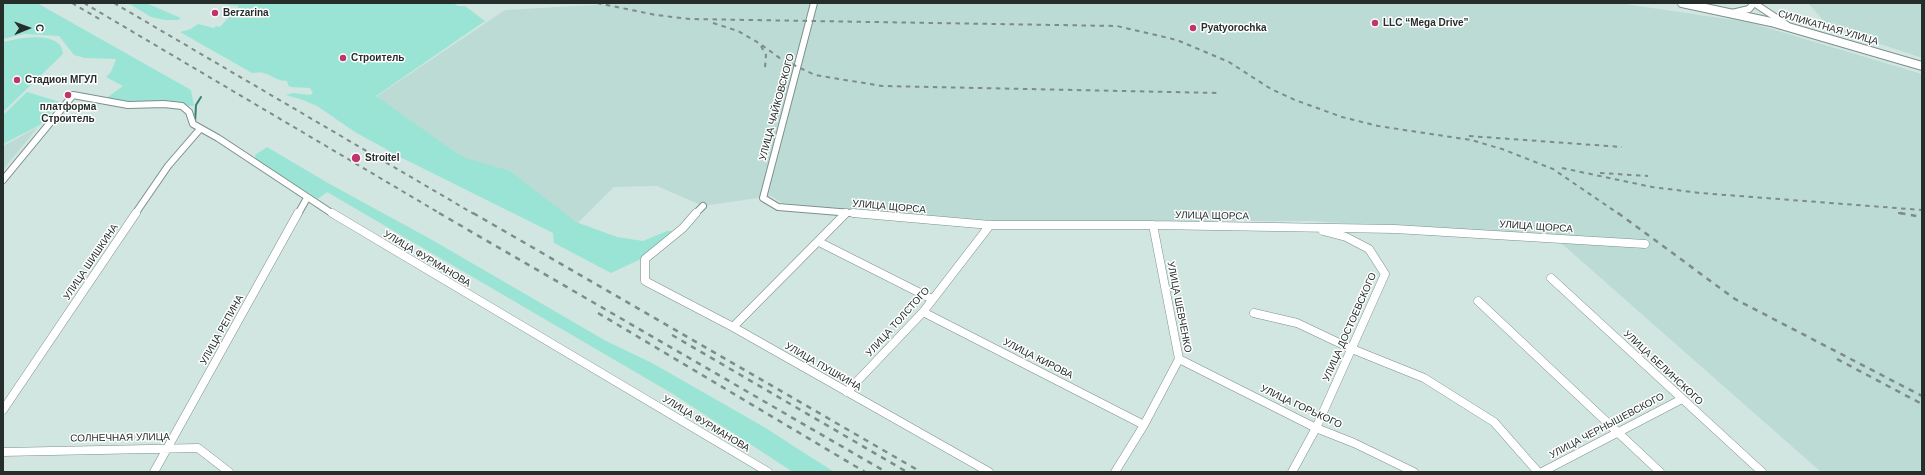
<!DOCTYPE html>
<meta charset="utf-8">
<style>
body{margin:0}
#map{position:relative;width:1925px;height:475px;overflow:hidden;background:#d1e6e1;font-family:Helvetica,sans-serif}
canvas{display:block}
.frame{position:absolute;inset:0;border:4px solid #262e2c;pointer-events:none}
.north{position:absolute;left:8px;top:8px;width:40px;height:40px;-webkit-text-stroke:3px #fff;paint-order:stroke;rotate:89deg;font-size:11px;font-weight:700;line-height:16px;text-align:center;color:#262e2c}
.north::after{content:'';display:block;margin:auto;width:14px;height:18px;background:#262e2c;clip-path:polygon(50% 0,100% 100%,50% 72%,0 100%)}
</style>
<div id="map">
<canvas width="1925" height="475"></canvas>
<div class="frame"></div>
<div class="north">С</div>
</div>
<script>
const ctx = document.querySelector('canvas').getContext('2d');
ctx.lineJoin = 'round';
function paint(path, color) { ctx.fillStyle = color; ctx.fill(path, 'evenodd'); }
function strokePath(path, color, width, dash) { ctx.strokeStyle = color; ctx.lineWidth = width; ctx.lineCap = dash ? 'butt' : 'round'; ctx.setLineDash(dash || []); ctx.stroke(path); }
function drawText(font, color, halo, rows, align = 'center') {
  ctx.font = font + ' Helvetica,sans-serif'; ctx.lineWidth = 3; ctx.setLineDash([]); ctx.textBaseline = 'middle'; ctx.strokeStyle = halo; ctx.fillStyle = color; for (const [text, x, y, turn = 0] of rows) {
    ctx.save(); ctx.translate(x, y); ctx.rotate((+turn || 0) * Math.PI / 180); ctx.textAlign = isNaN(turn) ? turn : align; if (halo) ctx.strokeText(text, 0, 0); ctx.fillText(text, 0, 0); ctx.restore();
  }
}
paint(new Path2D(`
 M628,3H1618L1748,22L1922,74V472H1821L1553,236L1311,221H985L782,203L771,196L703,206L657,186L614,187L574,227L434,154L377,96L505,10Z
 M1808,3H1922V58L1829,27Z
 M38,127L3,170V146Z`), '#bddbd5');
paint(new Path2D(`
 M3,3H37L191,90L194,106L130,103L105,99L123,86L106,77L111,72L116,59L85,58L74,55L59,36L24,34L3,39Z
 M128,3H146L181,18L178,20H165L151,17Z
 M213,3H453L458,6H465L485,21L376,96L455,152L466,158L510,171L576,222L617,237L643,241L667,231H673L674,234L643,258L611,273L554,243L553,233L402,158L355,132L317,106L303,100L286,95L293,93L310,95L313,93L310,88L291,87L288,85L287,81C270,80 271,70 252,73L180,32L191,29L198,24L214,28L216,26L220,27L239,6Z
 M37,37C49,38 62,40 63,54L3,112V42L22,38Z
 M27,92L60,102L40,125L3,144V115Z
 M267,147L328,183L434,241L606,341L652,363L764,427L834,472H793L673,394L327,192L318,199L256,159L255,155Z`), '#9ae4d5');
strokePath(new Path2D(`
 M195,123L196,105L201,97`), '#338275', 2);
const minorFar1 = new Path2D(`
 M814,3L763,198L778,207L864,214
 M1757,5L1787,25
 M1732,13L1749,9L1754,3
 M3,180L73,95L128,105L164,104L182,106L189,112L193,124L218,138L333,214
 M135,214L168,166L200,129
 M298,214L307,198
 M695,214L703,206
 M845,214L846,213`);
const minor = new Path2D(`
 M332,213L768,472
 M696,213L683,228L645,259V281L733,327L989,472
 M853,213L990,225H1153L1395,229L1645,244
 M819,242L932,299
 M1551,278L1762,472
 M1478,301L1660,472
 M923,312L1144,425
 M1254,313L1297,323L1352,349L1424,378L1494,422L1538,472
 M733,327L846,213
 M1179,359L1316,428L1354,443L1414,472
 M847,392L923,312L990,225
 M3,410L136,213
 M3,452L198,448L229,472
 M154,472L298,213
 M1115,472L1144,425L1179,359L1153,225
 M1292,472L1316,428L1385,274L1369,249L1346,237L1323,231
 M1542,472L1682,399`);
const tertiary = new Path2D(`
 M1682,3L1771,22L1922,66`);
strokePath(minorFar1, '#7c908b', 8);
strokePath(minor, '#7c908b', 9);
strokePath(tertiary, '#7c908b', 10);
strokePath(minorFar1, '#fff', 6);
strokePath(minor, '#fff', 8);
strokePath(tertiary, '#fff', 8);
strokePath(new Path2D(`
 M72,3L101,20
 M84,3L441,214
 M114,3L474,214
 M597,3L656,15L690,19L1117,26L1177,40L1229,62L1271,89L1295,100L1342,117L1378,126L1471,140L1502,149L1553,169L1619,214
 M713,23L738,31L759,43L781,59L815,75L882,86L1219,93
 M761,46L766,55L765,68
 M1469,136L1622,147
 M1562,168L1652,187L1700,193L1922,210
 M1600,173L1648,176
 M1898,213L1906,214`), '#7d8c88', 2, [4.5, 4.5]);
strokePath(new Path2D(`
 M439,213L886,472
 M473,213L921,472
 M1618,213L1735,299L1922,396
 M1900,213L1922,217
 M598,313L865,472
 M672,335L907,472
 M1837,359L1922,404`), '#7d8c88', 2.5, [5.5, 5.5]);
for (const [x, y, r, color] of [
 [215,13,4,"#c0356c"],
 [1375,23,4,"#c0356c"],
 [1193,28,4,"#c0356c"],
 [343,58,4,"#c0356c"],
 [17,80,4,"#c0356c"],
 [68,95,4,"#c0356c"],
 [356,158,5,"#c0356c"]
]) { const dot = new Path2D(); dot.arc(x, y, r, 0, 2 * Math.PI); ctx.fillStyle = color; ctx.fill(dot); strokePath(dot, '#fff', 1.5); }
drawText('bold 10px', '#262e2c', '#fff', [
 ["Berzarina",223,13],
 ["LLC “Mega Drive”",1383,23],
 ["Pyatyorochka",1201,28],
 ["Строитель",351,58],
 ["Стадион МГУЛ",25,80],
 ["платформа",68,107,"center"],
 ["Строитель",68,119,"center"],
 ["Stroitel",365,158]
], 'left');
drawText('10px', '#262e2c', '#fff', [
 ["СИЛИКАТНАЯ УЛИЦА",1828,28,16],
 ["УЛИЦА ЧАЙКОВСКОГО",777,107,-75],
 ["УЛИЦА ЩОРСА",889,207,5],
 ["УЛИЦА ЩОРСА",1212,216,1],
 ["УЛИЦА ЩОРСА",1536,227,4],
 ["УЛИЦА ФУРМАНОВА",427,259,31],
 ["УЛИЦА ШИШКИНА",91,262,-56],
 ["УЛИЦА ШЕВЧЕНКО",1179,307,79],
 ["УЛИЦА ТОЛСТОГО",898,322,-48],
 ["УЛИЦА ДОСТОЕВСКОГО",1350,327,-66],
 ["УЛИЦА РЕПИНА",222,330,-61],
 ["УЛИЦА КИРОВА",1038,359,27],
 ["УЛИЦА ПУШКИНА",823,367,30],
 ["УЛИЦА БЕЛИНСКОГО",1663,368,43],
 ["УЛИЦА ГОРЬКОГО",1301,407,25],
 ["УЛИЦА ФУРМАНОВА",706,424,31],
 ["УЛИЦА ЧЕРНЫШЕВСКОГО",1607,426,-28],
 ["СОЛНЕЧНАЯ УЛИЦА",120,438,-1]
]);
</script>
